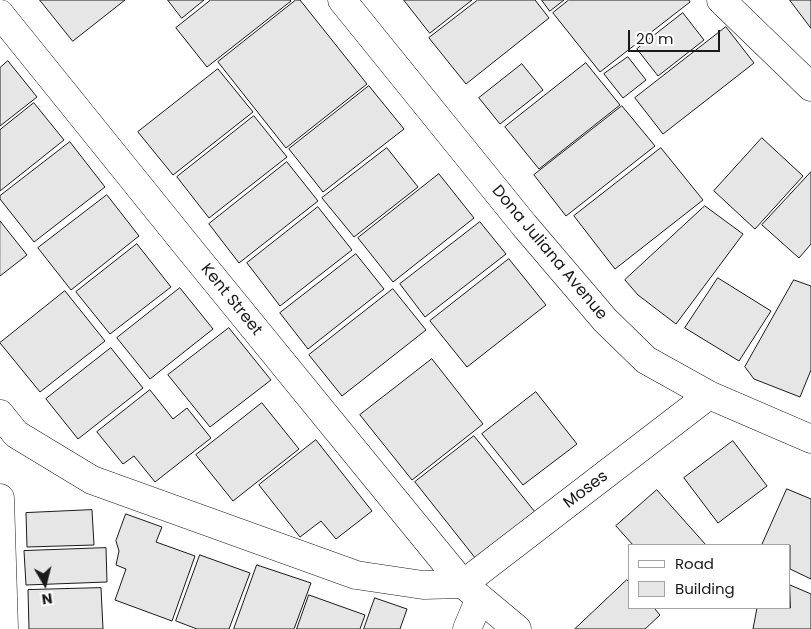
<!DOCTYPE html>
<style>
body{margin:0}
#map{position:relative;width:811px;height:629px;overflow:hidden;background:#fff;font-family:Poppins,sans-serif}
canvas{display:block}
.legend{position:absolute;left:628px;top:544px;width:162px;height:65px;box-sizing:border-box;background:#fff;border:1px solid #a3a3a3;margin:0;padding:6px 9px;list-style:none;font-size:15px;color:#1a1a1a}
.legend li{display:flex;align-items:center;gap:10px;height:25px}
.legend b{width:25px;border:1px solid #a3a3a3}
.north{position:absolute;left:20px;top:559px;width:50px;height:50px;-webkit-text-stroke:4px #fff;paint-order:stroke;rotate:172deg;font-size:14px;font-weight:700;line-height:20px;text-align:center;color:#1a1a1a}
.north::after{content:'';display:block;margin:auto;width:18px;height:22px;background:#1a1a1a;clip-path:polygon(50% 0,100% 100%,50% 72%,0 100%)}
.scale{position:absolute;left:628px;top:30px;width:92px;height:22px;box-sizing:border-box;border:2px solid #1a1a1a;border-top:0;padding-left:6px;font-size:15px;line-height:18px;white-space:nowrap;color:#1a1a1a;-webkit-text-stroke:4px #fff;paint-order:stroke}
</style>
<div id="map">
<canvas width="811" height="629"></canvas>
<ul class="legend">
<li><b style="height:6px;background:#fff"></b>Road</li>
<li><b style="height:14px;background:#e6e6e6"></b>Building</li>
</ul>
<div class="north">N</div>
<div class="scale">20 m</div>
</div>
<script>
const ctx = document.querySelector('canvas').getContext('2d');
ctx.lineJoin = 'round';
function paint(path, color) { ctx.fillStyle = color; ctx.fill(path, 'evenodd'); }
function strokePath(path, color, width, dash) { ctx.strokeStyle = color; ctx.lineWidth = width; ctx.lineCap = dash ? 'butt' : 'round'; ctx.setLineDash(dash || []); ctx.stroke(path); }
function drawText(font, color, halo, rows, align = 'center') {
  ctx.font = font + ' Poppins,sans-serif'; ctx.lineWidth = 4; ctx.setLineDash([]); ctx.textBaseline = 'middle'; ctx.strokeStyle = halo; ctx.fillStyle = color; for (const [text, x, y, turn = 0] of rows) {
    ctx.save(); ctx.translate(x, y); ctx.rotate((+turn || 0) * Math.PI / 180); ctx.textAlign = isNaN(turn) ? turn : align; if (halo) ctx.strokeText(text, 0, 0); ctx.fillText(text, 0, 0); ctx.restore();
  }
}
const building = new Path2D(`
 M40,0H125L73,41Z
 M168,0H204L182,18Z
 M211,0H290L291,1L207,67L176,28Z
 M296,0H300L367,84L286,148L218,62Z
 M404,0H472L430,33Z
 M478,0H535L549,18L466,84L429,38Z
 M542,0H564L550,11Z
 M569,0H689L690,2L600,72L553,13Z
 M790,0H811V28Z
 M683,13L704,40L658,76L637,49Z
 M726,27L754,63L663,134L635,98Z
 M628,57L646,80L623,98L604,74Z
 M8,61L37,97L0,126V68Z
 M586,63L620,105L539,169L505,127Z
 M522,64L543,90L500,124L479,98Z
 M218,69L253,112L173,175L138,132Z
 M369,86L404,129L323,192L289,149Z
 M34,103L64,140L0,191V130Z
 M622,106L655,146L566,216L534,175Z
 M254,116L287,157L209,218L177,177Z
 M762,138L803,176L755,229L714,191Z
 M70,142L105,187L34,242L0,199V196Z
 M387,148L418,187L354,237L322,198Z
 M661,148L703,200L615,269L574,216Z
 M287,162L318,201L239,263L209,224Z
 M811,172V244L799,258L762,225Z
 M439,174L474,218L393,282L358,238Z
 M107,195L139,236L71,290L38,248Z
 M705,206L743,234L676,324L638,295L625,280Z
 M318,207L352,250L280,306L247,263Z
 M0,221L27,255L0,276Z
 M480,222L506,254L425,317L400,284Z
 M137,244L171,287L110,334L76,292Z
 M356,254L384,289L308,349L280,313Z
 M509,259L546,305L467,367L430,321Z
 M718,278L771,311L739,361L685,328Z
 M794,280L811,286V370L800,397L754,379L745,367Z
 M180,288L213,329L150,379L117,338Z
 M393,289L426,330L342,396L309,355Z
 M65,291L105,341L40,392L0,343Z
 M229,328L271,380L210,427L168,375Z
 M111,348L143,388L78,439L46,399Z
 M432,359L483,424L412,480L360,415Z
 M150,390L173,419L187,408L211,438L155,482L134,456L123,464L97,432Z
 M536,392L577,444L523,485L482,434Z
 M262,403L299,449L233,501L196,455Z
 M474,436L535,512L476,559L415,482Z
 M316,440L372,511L336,539L321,521L300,537L259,485Z
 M733,441L767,486L718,523L684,478Z
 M787,489L811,499V579L790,569V545H762Z
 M657,490L706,545H633L616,526Z
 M92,510L94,545L27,547L26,513Z
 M126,514L162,527L156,542L195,556L172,621L115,600L126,569L116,565L119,551L116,541Z
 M106,548L107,582L26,585L24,551Z
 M200,555L250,573L229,629H197L176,621Z
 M257,565L311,583L294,629H234Z
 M627,580L630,583V608H654L660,615L645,629H575Z
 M790,585L811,594V629H753L757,608H790Z
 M101,588L103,629H29L28,590Z
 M309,595L365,615L360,629H297Z
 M375,598L407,609L400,629H364Z`);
paint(building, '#e6e6e6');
strokePath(building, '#1a1a1a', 1);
const minor = new Path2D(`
 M342,0L524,225L605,320L646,360L709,395L811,439
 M721,0L811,87
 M0,14L192,252L463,584L517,629
 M0,414L16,434L92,480L356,575L423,585L463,584
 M0,498L4,629
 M463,584L709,395
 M467,629L480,598`);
strokePath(minor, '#1a1a1a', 29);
strokePath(minor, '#fff', 28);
drawText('16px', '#1a1a1a', '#fff', [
 ["Dona Juliana Avenue",549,253,50],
 ["Kent Street",231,300,51],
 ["Moses",586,490,-37]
]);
</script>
